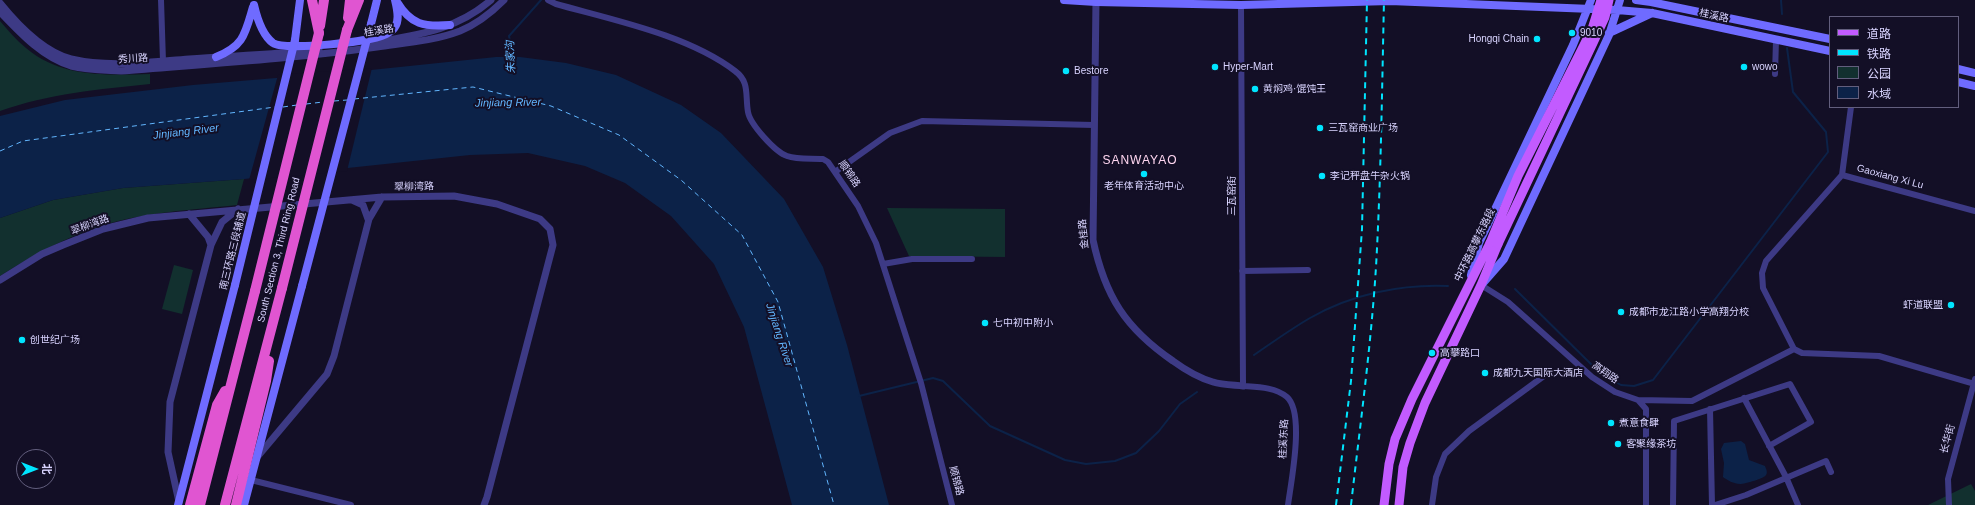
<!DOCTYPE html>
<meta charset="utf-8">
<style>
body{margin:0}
#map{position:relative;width:1975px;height:505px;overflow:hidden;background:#130f26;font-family:Arial,"Noto Sans SC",sans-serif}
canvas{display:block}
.legend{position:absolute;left:1829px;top:16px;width:130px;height:92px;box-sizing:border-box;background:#130f26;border:1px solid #625e7d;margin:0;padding:5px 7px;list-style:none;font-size:12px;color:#d9d4ff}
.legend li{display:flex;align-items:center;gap:8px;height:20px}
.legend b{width:20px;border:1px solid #625e7d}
.north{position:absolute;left:16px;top:449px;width:40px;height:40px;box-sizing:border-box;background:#130f26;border:1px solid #625e7d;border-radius:50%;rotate:90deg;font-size:11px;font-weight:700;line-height:16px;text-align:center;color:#d9d4ff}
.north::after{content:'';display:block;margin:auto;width:14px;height:18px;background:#00e5ff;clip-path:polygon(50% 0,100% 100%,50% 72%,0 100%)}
</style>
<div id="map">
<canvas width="1975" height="505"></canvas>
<ul class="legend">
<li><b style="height:5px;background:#c25bff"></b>道路</li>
<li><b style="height:5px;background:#00e5ff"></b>铁路</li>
<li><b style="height:11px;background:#12302f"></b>公园</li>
<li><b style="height:11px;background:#0c2248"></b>水域</li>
</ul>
<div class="north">北</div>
</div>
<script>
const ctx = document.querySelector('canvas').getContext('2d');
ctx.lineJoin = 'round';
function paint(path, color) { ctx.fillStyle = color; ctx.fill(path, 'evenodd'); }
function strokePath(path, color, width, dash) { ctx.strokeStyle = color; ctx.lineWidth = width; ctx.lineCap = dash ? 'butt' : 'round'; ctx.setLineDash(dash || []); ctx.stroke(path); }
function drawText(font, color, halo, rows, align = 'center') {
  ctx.font = font + ' Arial,"Noto Sans SC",sans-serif'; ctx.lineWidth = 4; ctx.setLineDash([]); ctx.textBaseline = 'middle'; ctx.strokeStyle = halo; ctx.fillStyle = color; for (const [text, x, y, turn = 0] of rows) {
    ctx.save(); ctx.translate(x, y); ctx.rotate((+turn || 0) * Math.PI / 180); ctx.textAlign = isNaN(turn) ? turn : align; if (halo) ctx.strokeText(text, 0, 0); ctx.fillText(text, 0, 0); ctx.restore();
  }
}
paint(new Path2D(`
 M0,21C8,30 16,40 26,48C61,78 107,75 150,74V84C100,89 48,94 0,111Z
 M244,179L237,205C192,210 144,212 101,226C65,237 32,256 0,276V218L53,200L123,188Z
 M887,208L1005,209V257L909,256Z
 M174,265L193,270L182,314L162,309Z
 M1971,484L1975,491V505H1928Z`), '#12302f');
paint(new Path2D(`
 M496,57H520L566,63L616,75L681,105L721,133L784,199L823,267L847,345L889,505H792L744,327L714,264L671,216L625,183L585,166L528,153L470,155L244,179L123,188L53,200L0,218V116L65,100L193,85L371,70Z
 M1741,441L1745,444L1749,460L1765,466C1766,469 1768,472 1766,475C1765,478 1745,484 1740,484C1734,484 1727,480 1723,477L1724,463L1721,449L1724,443Z`), '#0c2248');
paint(new Path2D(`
 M372,68L347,171L249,180L278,75Z`), '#130f26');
strokePath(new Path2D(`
 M1781,0L1782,14
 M513,58L509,36L541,0
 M1515,289L1600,373L1621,385L1634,386L1653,380L1828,152L1826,132L1793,92L1787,48
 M1254,355C1273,342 1291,329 1310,318C1352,294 1401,284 1448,286
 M859,396L933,378L943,381L990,426L1065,460L1086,464L1115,461L1136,453L1159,431L1180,404L1197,392`), '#0c2248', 2);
strokePath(new Path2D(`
 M354,99L473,87L551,106L619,135L681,180L742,235L778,302L834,505
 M334,101L347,100
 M306,104L323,102
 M283,107L297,105
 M0,151L23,141L275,107`), '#62b6ff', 1, [5, 4]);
strokePath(new Path2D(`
 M161,0L163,61
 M548,0L556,4C613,20 688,35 735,71C750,82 745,95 748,112C750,124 775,152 787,156C798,160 812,158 823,159L828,162L858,206L876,243L921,383L952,505
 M1241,5L1243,386C1258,387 1275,387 1287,397C1305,413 1291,482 1288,505
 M1775,74L1776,40
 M1851,107L1842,175L1975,211
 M835,172L890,133L922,121L1094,125
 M1842,175L1766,261L1762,273L1763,288L1794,349L1802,353L1879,356L1975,384
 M883,264L912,259H972
 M1242,271L1308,270
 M1481,285L1508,302L1592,377L1615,392L1638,400L1646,409V505
 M1744,398L1786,477L1798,505
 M1638,400L1692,401L1794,349
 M1710,409L1712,505
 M251,480L351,505
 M1432,505L1436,477L1445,454L1469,431L1548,373
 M1673,505L1674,421L1790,384L1811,422L1769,446
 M1715,505L1746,495L1826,461L1831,472
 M1949,505L1948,479L1975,379`), '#3d3a85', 6);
strokePath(new Path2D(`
 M1096,0L1093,240C1105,296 1125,328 1173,361C1184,369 1199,378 1213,382C1222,385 1234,385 1243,386
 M0,3C17,24 44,52 71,59C109,68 150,62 189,59C232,56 275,54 319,50
 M0,12C20,33 42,57 71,66C87,70 105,70 121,71C206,64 292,59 377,47C404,43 434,41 460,31C477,24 491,13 504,0
 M371,43C416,35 455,31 491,0
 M352,200L363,205L368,219
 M211,245L222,222L238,209
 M0,280L42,254L63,245L103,229L148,218L382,197L454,196L497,204L540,219L550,229L553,245L487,497L484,505
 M258,456L327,374L334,356L369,219L382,197
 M179,502L168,452L170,402L211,245L208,237L189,214`), '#3d3a85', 7);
strokePath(new Path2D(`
 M1064,0L1096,2L1241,5L1390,1L1617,10L1652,13L1830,51
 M1636,0L1651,2L1830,39
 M397,2C411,25 424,27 450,25
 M254,5C257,18 262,35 273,43C285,51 376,42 388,33C390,32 394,29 395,27C400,20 397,8 395,0
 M371,24L377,0
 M1609,33L1652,13
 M295,40L300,0
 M216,57C244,46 245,34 253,7
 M1958,69L1975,73
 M1958,82L1975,86
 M1471,275L1479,243L1573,45L1591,0
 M1483,283L1504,259L1609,35L1620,0
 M178,505L235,285
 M244,505L302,286`), '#6f6bff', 8);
strokePath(new Path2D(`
 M1384,505L1389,464L1395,439L1412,399L1490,243
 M1399,505L1403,467L1410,443L1425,403L1481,285L1498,244`), '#c25bff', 9);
strokePath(new Path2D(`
 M312,0L319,33
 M348,18L350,0
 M320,26L324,0
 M347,30L359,0
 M190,505L217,405L225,391
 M200,505L255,291
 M225,505L282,288
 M236,505L266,381L269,361`), '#e055d1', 10);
strokePath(new Path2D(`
 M1336,505L1351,381L1362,229L1367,0
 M1351,505C1360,426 1371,346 1376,267C1381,178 1382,89 1384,0`), '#00e5ff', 2, [6, 5]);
strokePath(new Path2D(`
 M235,285L295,40
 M302,286L371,24`), '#6f6bff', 8);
strokePath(new Path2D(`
 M1490,243L1518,176L1592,29L1601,0
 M1498,244L1593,43L1605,17L1609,0`), '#c25bff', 9);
strokePath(new Path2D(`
 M282,288L347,30
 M255,291L319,33`), '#e055d1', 10);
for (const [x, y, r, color] of [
 [1572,33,4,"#00e5ff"],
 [1537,39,4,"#00e5ff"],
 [1215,67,4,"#00e5ff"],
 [1744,67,4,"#00e5ff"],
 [1066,71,4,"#00e5ff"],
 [1255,89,4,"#00e5ff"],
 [1320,128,4,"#00e5ff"],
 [1144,174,4,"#00e5ff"],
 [1322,176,4,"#00e5ff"],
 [1951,305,4,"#00e5ff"],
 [1621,312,4,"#00e5ff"],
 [985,323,4,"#00e5ff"],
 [22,340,4,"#00e5ff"],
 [1432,353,4,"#00e5ff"],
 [1485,373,4,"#00e5ff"],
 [1611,423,4,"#00e5ff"],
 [1618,444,4,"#00e5ff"]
]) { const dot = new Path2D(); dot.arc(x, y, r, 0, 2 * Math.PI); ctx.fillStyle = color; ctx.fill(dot); strokePath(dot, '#130f26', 1.5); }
drawText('10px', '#d9d4ff', '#130f26', [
 ["桂溪路",1714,16,12],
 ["桂溪路",379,31,-9],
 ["秀川路",133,59,-4],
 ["顺锦路",849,174,55],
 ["Gaoxiang Xi Lu",1890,177,15],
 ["翠柳湾路",414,187,-1],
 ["三瓦窑街",1232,196,-90],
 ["翠柳湾路",90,225,-20],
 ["金桂路",1084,234,-95],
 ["中环路高攀东路段",1475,245,-64],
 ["South Section 3, Third Ring Road",279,250,-76],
 ["南三环路三段辅道",233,251,-76],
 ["高翔路",1605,373,35],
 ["桂溪东路",1284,439,-87],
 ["长华街",1948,439,-75],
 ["顺锦路",956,481,75]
]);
drawText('10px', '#d9d4ff', '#130f26', [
 ["9010",1580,33],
 ["Hongqi Chain",1529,39,"right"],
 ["Hyper-Mart",1223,67],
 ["wowo",1752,67],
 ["Bestore",1074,71],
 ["黄焖鸡·馄饨王",1263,89],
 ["三瓦窑商业广场",1328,128],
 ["李记秤盘牛杂火锅",1330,176],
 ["老年体育活动中心",1144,186,"center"],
 ["虾道联盟",1943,305,"right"],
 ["成都市龙江路小学高翔分校",1629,312],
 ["七中初中附小",993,323],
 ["创世纪广场",30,340],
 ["高攀路口",1440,353],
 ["成都九天国际大酒店",1493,373],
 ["煮意食肆",1619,423],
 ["客聚缘茶坊",1626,444]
], 'left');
drawText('italic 11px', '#62b6ff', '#130f26', [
 ["朱家沟",511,57,-92],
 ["Jinjiang River",508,103,-1],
 ["Jinjiang River",186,132,-7],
 ["Jinjiang River",779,335,72]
]);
ctx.letterSpacing = '1px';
drawText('12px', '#ffd6f0', '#130f26', [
 ["SANWAYAO",1140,161]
]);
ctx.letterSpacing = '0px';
</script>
